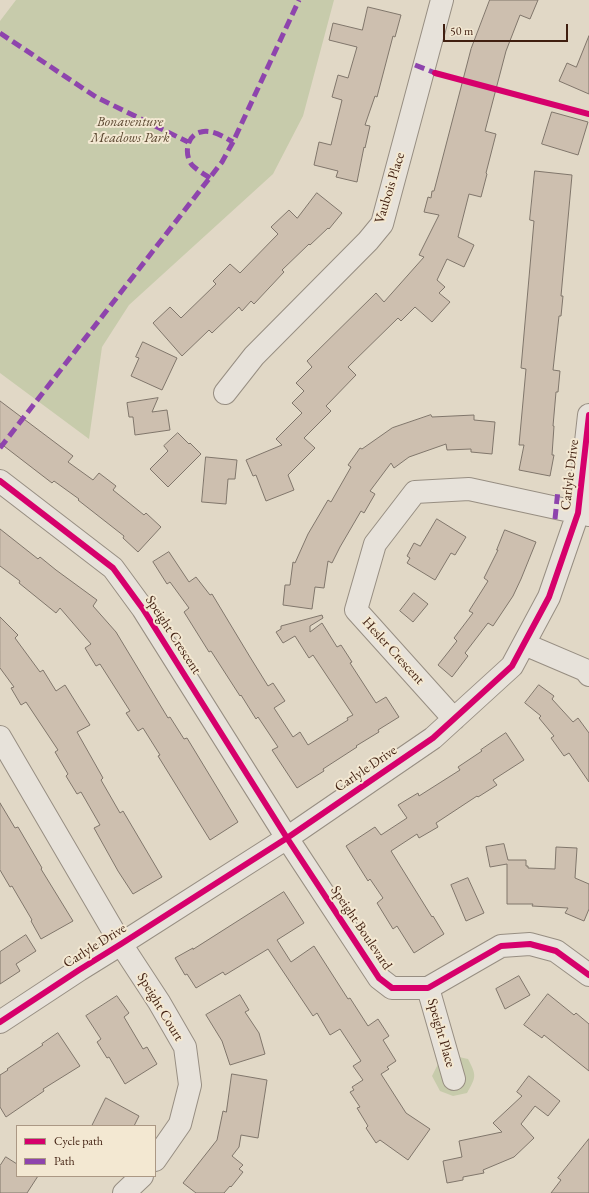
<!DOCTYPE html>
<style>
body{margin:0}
#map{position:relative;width:589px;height:1193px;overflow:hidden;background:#e1d8c6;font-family:"EB Garamond",serif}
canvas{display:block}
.legend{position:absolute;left:16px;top:1125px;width:140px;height:52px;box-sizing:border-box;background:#f3e8d2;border:1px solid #ab9884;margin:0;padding:5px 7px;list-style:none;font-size:12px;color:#401f10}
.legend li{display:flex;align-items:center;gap:8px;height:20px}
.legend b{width:20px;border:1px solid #ab9884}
.scale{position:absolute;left:443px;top:24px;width:125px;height:18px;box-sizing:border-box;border:2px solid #401f10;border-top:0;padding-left:5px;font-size:12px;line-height:14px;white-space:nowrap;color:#401f10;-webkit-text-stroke:3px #f3e8d2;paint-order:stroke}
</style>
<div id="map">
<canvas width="589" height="1193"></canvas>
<ul class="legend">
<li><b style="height:5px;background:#d6006c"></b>Cycle path</li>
<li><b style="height:5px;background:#8e44ad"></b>Path</li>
</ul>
<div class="scale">50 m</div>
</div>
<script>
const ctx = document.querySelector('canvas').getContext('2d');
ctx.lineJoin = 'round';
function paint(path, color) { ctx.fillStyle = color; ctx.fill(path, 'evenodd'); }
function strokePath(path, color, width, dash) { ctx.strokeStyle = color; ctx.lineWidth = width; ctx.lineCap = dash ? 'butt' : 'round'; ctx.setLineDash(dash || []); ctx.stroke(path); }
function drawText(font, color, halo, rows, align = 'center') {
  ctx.font = font + ' "EB Garamond",serif'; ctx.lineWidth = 4; ctx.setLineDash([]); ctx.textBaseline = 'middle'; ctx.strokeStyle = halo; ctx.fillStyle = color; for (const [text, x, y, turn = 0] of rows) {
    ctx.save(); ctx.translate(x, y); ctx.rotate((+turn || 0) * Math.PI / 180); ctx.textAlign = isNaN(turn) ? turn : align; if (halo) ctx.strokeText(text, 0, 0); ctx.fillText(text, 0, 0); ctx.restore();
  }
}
paint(new Path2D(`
 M16,0H334L303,116L273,174L129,305L102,347L89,439L0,373V21Z
 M450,1055L468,1059C477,1076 476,1077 467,1093L453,1096L440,1091L432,1076L438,1064Z`), '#c7cbab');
const building = new Path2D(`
 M490,0H538L530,19L520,15L506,51L485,131L496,134L486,173L487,174L481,197L469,194L458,237L474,245L464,267L447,259L437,280L445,287L439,293L450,302L432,322L415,307L401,321L398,318L348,367L356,375L326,406L331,411L304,438L315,448L288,475L294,490L266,501L256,475L253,476L246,460L282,445L276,439L302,413L292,403L304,391L296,383L312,367L307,361L376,293L384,302L424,257L419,255L439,215L424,212L428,197L431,198L432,191H434L471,49Z
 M368,7L401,15L395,37L393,36L377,97L375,96L365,125L370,126L365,148L364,147L357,182L336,177L338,171L314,165L319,142L331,145L342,100L332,97L338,75L348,78L357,47L329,40L333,23L362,30Z
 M589,36V94L559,81L567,63L576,67Z
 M552,112L588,122L578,155L542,144Z
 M535,171L572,175L561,296H563L561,316H559L553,370L560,371L558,392H556L553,426H554L552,455H554L550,476L519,470L524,445H519L526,369L521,368L534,221L530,220Z
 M317,193L342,213L329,229L328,228L310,245L309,244L282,270L284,272L254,304L251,301L242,311L239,307L212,333L209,330L182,356L153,323L170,307L181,318L216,284L213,281L230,264L240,273L278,234L271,227L289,210L297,218Z
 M143,342L177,358L162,390L131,376L139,358L136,357Z
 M158,398L152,412L167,410L170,430L135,435L133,417H129L127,403Z
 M0,401L73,456L68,462L93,480L99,473L116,486L113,490L144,515L146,513L161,527L138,552L123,538L124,536L78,500L79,499L54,481L52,483L0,443Z
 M431,415L432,417L474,415V420L495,422L492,454L471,452V449L447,450L446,444L409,457L394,468L391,463L370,491L375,494L364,513L361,511L340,547L332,563L328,561L324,588L315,587L312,609L283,605L285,585H290L293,562L295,563L308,534L328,500L331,502L351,467L348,465L360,448L362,449L392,428Z
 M178,433L189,444L190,443L201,454L168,487L150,469L168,451L164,446Z
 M206,457L237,460L235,479H228L226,504L202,502Z
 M437,519L466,537L455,555L451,553L435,580L407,563L410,558L407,556L414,543L420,546Z
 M0,529L38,559L40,557L56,570L97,600L93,606L116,632L168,718L170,717L184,739L187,738L238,822L210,840L158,756L160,755L143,728L138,731L126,713L130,711L100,664L96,666L85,648L91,644L60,608L56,613L19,583L20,581L0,566Z
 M505,530L536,542L521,579L513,596L493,626L488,623L465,653L468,656L452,677L438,665L457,641L454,638L473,613L469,611L488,581L484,578L498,550H497Z
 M169,552L189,582L196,577L210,595L212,594L250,657L268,686L273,683L285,701L274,708L293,737L300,732L308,745L348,720L347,718L353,715L313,655L309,658L295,636L283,643L276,632L281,629V626L322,615L323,618L310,626V632L322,623L337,647L341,645L352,662L350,663L376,703L386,697L399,717L378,730L379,732L356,746L357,747L323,769L324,771L297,788L272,750L278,747L258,717L256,719L241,695L240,696L211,651L209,652L184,612L189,608L170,582L167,584L153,562Z
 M414,593L428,604L413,622L400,611Z
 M0,617L18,635L15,638L40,672L43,670L56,691L65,685L90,725L77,732L103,778L101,780L120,813L123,811L162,877L133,894L118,871L94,828L100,825L81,792L77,794L66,776L68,774L55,752L58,750L26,702L21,705L11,688L14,687L0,668Z
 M539,685L554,696L552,699L573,722L578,718L589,733V782L569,753L564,756L551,738L554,736L539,718L541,716L525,703Z
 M506,733L524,760L493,780L497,785L478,797L477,796L436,823L438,827L419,838L417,834L391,851L432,917L433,916L444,934L414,953L397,926L393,929L377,903L383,898L370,879L368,881L346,846L375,827L381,835L407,818L398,805L418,793L419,796L460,770L458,767L482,751L481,750Z
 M0,803L15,828L18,827L42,868L41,869L73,921L41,939L31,921L32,920L12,886L10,887L0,870Z
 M504,844L508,860H526V866H528V868L555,869L556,847L577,848L575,878L589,884V909L584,921L565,913L568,908L532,906L533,904H507V864L490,867L486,847Z
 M468,878L484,913L466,921L451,885Z
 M284,892L304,923L277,940L291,962L314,946L348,999L350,998L368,1026L378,1019L389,1036L383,1040L396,1061L387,1067L389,1069L381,1074L406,1113L430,1129L408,1160L380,1140L376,1143L366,1128L368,1126L357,1108L360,1107L350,1092L354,1090L352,1087L363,1080L353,1066L361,1061L340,1029L330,1035L317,1013L313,1016L268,949L225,975L223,972L196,988L187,974L185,975L175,958L193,948V949Z
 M26,935L36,951L16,964L20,971L0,984V952Z
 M519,976L530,995L505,1009L496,989Z
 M548,994L574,1015L576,1013L589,1024V1071L544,1035L542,1038L524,1025Z
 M240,995L249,1010L245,1012L259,1033L265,1054L230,1065L222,1041L206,1015Z
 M117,996L129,1013L124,1017L143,1049L147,1047L157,1064L125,1084L109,1057L107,1058L97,1042L101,1039L86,1016Z
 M58,1033L80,1066L43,1089L44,1091L6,1117L0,1107V1075L8,1070L7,1069L43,1045L42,1044Z
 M232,1074L267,1080L258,1138L241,1135L239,1147L232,1156L243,1165L239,1169L243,1172L231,1187L230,1186L224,1193H196L183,1183L217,1140L223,1111L226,1112Z
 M529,1076L560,1101L548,1116L535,1106L521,1124L534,1138L514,1157L483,1170L484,1173L463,1177V1180L447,1183L443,1161L462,1157L459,1141L502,1132L493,1123L522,1096L517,1092Z
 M106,1098L139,1116L134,1126H92Z
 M589,1139V1193H551L561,1180L558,1178Z
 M6,1157L17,1164V1176H38L27,1193H0V1166Z`);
paint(building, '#cdbfaf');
strokePath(building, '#80766b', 1);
const minor = new Path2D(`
 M225,393L254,356L368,241L382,224L442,0
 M0,481L113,568L143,609L287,838L379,978L392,988H428L501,946L530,944L556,951L589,975
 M524,644L585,670L589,675
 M454,719L356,610L375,544L415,492L469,489L589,515
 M0,737L121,944L159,1002L185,1047L190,1085L180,1124L155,1160
 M428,988L454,1079
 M0,1022L79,970L121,944L287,838L433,738L512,666L549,597L578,513L589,415
 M124,1193L142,1176`);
strokePath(minor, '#978e82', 24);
strokePath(minor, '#e7e2da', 22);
strokePath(new Path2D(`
 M0,33L96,97L188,142
 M415,65L438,74
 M210,178C204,174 197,170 192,165C184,155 186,135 201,132C212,129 224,137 233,142
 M0,448L222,162L233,142L299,0
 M555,519L558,490`), '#8e44ad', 5, [10, 5]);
strokePath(new Path2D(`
 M435,73L589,114
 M0,481L113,568L143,609L287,838L379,978L392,988H428L501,946L530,944L556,951L589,975
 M0,1022L79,970L121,944L287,838L433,738L512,666L549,597L578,513L589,415`), '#d6006c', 6);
drawText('italic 14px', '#5c4831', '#f3e8d2', [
 ["Bonaventure",130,122],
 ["Meadows Park",130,138]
]);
drawText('14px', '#401f10', '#f3e8d2', [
 ["Vaubois Place",390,188,-73],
 ["Carlyle Drive",570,475,-83],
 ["Speight Crescent",173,635,57],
 ["Hesler Crescent",393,651,48],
 ["Carlyle Drive",366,769,-34],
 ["Speight Boulevard",361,928,56],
 ["Carlyle Drive",95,946,-32],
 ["Speight Court",160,1007,59],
 ["Speight Place",441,1033,74]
]);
</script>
